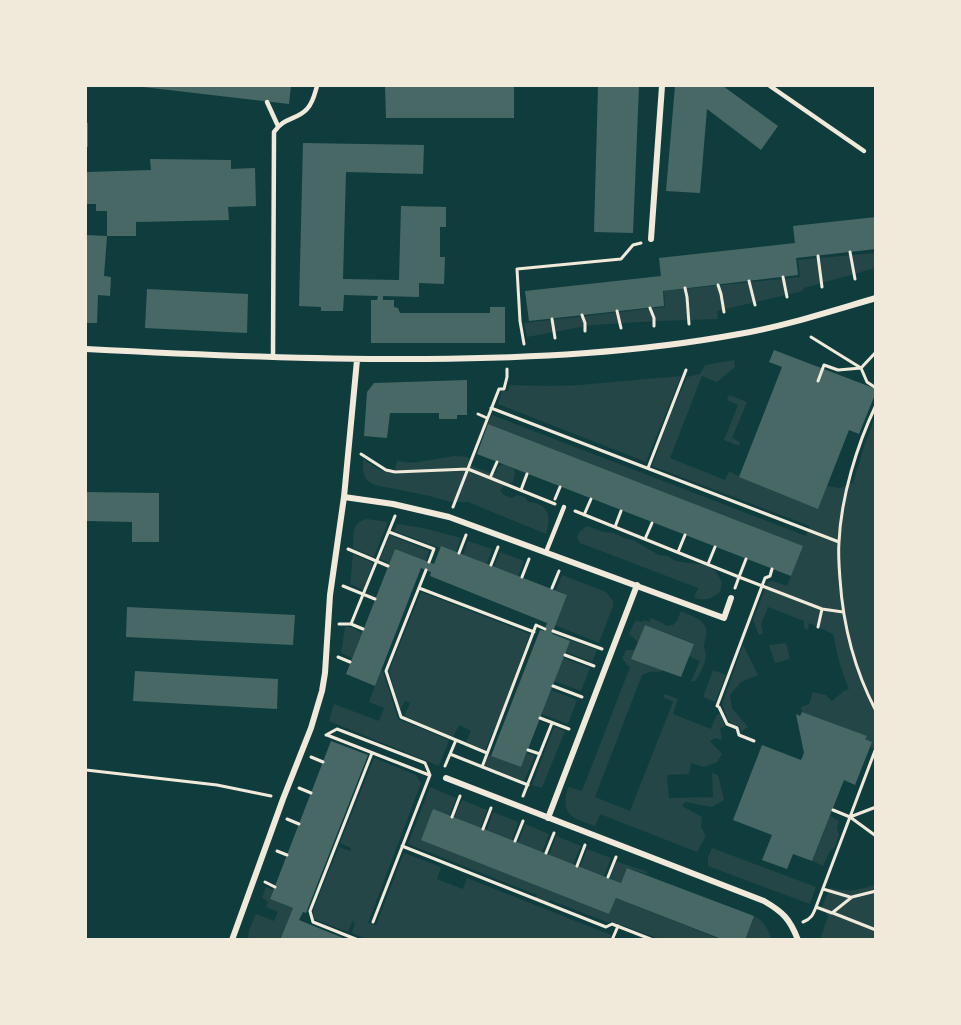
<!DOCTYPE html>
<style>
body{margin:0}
#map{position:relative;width:961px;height:1025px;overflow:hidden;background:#0f3d3e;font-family:"Sofia Sans Condensed",sans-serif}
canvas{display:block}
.frame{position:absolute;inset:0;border:87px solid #f1e9da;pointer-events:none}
</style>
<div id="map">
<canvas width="961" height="1025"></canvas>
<div class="frame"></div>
</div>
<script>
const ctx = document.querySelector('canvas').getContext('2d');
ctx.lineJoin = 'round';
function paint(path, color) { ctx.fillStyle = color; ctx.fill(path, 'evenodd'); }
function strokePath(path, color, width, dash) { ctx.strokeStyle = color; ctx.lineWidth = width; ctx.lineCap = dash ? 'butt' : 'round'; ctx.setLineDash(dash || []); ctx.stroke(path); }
paint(new Path2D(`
 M875,253V268L804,288L803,291L717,311L718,319L658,321L592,325L527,337L524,323L665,307L664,291L800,277L798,260Z
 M734,360L735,367L717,382L702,376L670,458L725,480L729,471L740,477L818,508L827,486L840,488L853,483L863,450L875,417V749L870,747L872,742L865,739L866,736L802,712L801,707L809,704L813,692L826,695L832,701L844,691L849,689C841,671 837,653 833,634L809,623L808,630L804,628V621L768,607L761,624L763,633L759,635L753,620L768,582L773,581L787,586L802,546L488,424L492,415L806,536L810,526L652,466L670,416L687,377L700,374L705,365Z
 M681,376L646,462L498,404L502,391H508L509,385L551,386L579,385Z
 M729,395L747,402L732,438L740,442L739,446L724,440L738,405L727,400Z
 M454,456L468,457L472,466L490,473H496L497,468L503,464L514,469L515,474L513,482L504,486L500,491L504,495L511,498L517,495L525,497L528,502C548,503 552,516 546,534L468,502H451L430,496L375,485C363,480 362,471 363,459L380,470L398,475L395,469L397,461L412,463Z
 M367,519L388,522L374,557L353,548C354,534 351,522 367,519Z
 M397,524L423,528L461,538L456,552L440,548L394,531Z
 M587,526L603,532L614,533L624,538L633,540L659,555L668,556C678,567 700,559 714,570C718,573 720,579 722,583L720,592C711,599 705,601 694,598L698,588L580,543L577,537L579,532Z
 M390,535L429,551L426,561L395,549L389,563L380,559Z
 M468,541L492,549L487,564L463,555Z
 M500,552L524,561L518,576L494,567Z
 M353,554L373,563L363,590L350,584Z
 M562,575L606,592L613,601V606L599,643L555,625L567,595L556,590Z
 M421,592L530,634L502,711L485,750L466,742L471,731L459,725L453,737L404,716L410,703L405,701L400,710L389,671Z
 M681,611C689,615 701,618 705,626C708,633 705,638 704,645C704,649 705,650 706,654C706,662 700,675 695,681H691L700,661L689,656L693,643L645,625L638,642L629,634L635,621L643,622L644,620L649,622L651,618L663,623L666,626L673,625L677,621Z
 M345,627H351L362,633L352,658L341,653Z
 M552,633L597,650L592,662L566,652L552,634Z
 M786,643L790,659L775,663L769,645Z
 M743,645L758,675L741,682L730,695L732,708L748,727L741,732L740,727C724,722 728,717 722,704Z
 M626,650H635L664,670C658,674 652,669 642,675L595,797L630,811L673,702L663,697L665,694L678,699L673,714L711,729L717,715L720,714L725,726L720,729L722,738L721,740L715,738L710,741L722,754L717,762L704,767L691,763L689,774L667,775L669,798L713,797L712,773L718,775L724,800L712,807L685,802L682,806L702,817L701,827L706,836L697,852L600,814L595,826C571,818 560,814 568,787L582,791L630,667L627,665L622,658Z
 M563,658L590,668L581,691L554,681Z
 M381,670L383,671L398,719L449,740L439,766L329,721L334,704L379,721L384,708L369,702Z
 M713,670L726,675L715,702L703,697Z
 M551,690L577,700L568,724L542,714Z
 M554,727L565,731L542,788L532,785Z
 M527,753L535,756L524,781L484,766L489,755L521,767Z
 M374,758L416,775L421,783L368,923L376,925L404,853L441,867L437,879L463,889L467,878L611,935L610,939H367L352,933L355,923L352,921L348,932L314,919L313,910L339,847L350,851L351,848L340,843Z
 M430,787L456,798L449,816L609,914L616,898L722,940L660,939L610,921L609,923L550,900L548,903L536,898L537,895L408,844Z
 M462,800L487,810L480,828L454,818Z
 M493,812L518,822L512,840L487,830Z
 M830,816L839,821L837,828L839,835L835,847L830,851L823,866L812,861Z
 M525,824L549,834L542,852L518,843Z
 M556,836L581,846L573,864L549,855Z
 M712,848L816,887L810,904L708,866V857Z
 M587,849L611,858L604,876L580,867Z
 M616,862H618L648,872L647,874L627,868L621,883L610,878Z
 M875,884V939L821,940L820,939L828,917L822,907L830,888C847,892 859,891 875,884Z
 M266,887L273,890L270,899L293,908L280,939H248L249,930L256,914L274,921L278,912L266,907L268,901L262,898Z
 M754,916C764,920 768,930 772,939L745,940Z`), '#244646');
paint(new Path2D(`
 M143,86H291L289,104L143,87Z
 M385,86H514V118H386Z
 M598,86H639L633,233L594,232Z
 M675,86H723L778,126L761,150L707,109L700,193L666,191Z
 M86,123H88V147H86Z
 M303,143L424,145L423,174L346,172L343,279L399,280L401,206L446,207V227H440V257H445L444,284L419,283V297L383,296V300H394V307L398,308L400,313H490V307H505V343H371V300H377L378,296L344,295L343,311H321V307L299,306Z
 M150,159L231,160V169L255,168L256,206L228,207L229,220L136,222V236H107V211H96V204H87V172L151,170Z
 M876,217V249L796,258L798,275L663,291L664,306L529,321L525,291L661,276L659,258L795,243L793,226Z
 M86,235L107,236L104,276L111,277L110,296L98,295L97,323H86Z
 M147,289L248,294L247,333L145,328Z
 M774,350L876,389V392L859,434L849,430L818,509L739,477L782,367L769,362Z
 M467,380V415H457V419H439V413H390L387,438L364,436L367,392L374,383Z
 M488,424L803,546L791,576L477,454Z
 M86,492L159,493V542H132V522L86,521Z
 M441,546L567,595L552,634L570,641L521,767L491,756L540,630L544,631L547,623L430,576L431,572L421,568L375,686L346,674L395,549L434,564Z
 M127,607L295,615L293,645L126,637Z
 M645,625L694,644L681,677L631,659Z
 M135,671L278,679L277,709L133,701Z
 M802,712L867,736L865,739L872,742L855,785L844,780L812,861L793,854L787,869L762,860L772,835L733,820L762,745L801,760L804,753L796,714L800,716Z
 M331,741L368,755L306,913L303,912L299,920L348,940H280L293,908L270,899Z
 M433,809L621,883L627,868L754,916L745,940H724L616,898L609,914L421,840Z`), '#486865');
strokePath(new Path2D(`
 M850,252L855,279
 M818,256L822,287
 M783,277L787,297
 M749,281L755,305
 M718,285L721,294L724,312
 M685,288L687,297L689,324
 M650,308L654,318V326
 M617,311L621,328
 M582,315L585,323V331
 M552,319L555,338
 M811,337L861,368L867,382L876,388
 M524,344L520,321L517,269L621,259L633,245L641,243
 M818,381L824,365L838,370L861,368L876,352
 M876,405C857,445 841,497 839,542C838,554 839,566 840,579C843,625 854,669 876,711
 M491,408L839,542
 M478,414L487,418
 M361,454L386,470L395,472L468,469L555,504
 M648,468L686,370
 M490,478L497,462
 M521,490L527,474
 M555,499L560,487
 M453,507L499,389H504L507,377V369
 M575,511L739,577L735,588
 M584,515L591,499
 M615,527L621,511
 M389,532L434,549L429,562
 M645,539L652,523
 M348,549L388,566
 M678,552L685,535
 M459,553L466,535
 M746,559L739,577L822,609L843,612
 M708,564L715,547
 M491,565L498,547
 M426,570L386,671L401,717L487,753
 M522,577L529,559
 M343,586L375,599
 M419,588L534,632
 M552,588L559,571
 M339,624H351L395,516
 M351,624L363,629
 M818,627L822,609
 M553,631L602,649
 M565,655L594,666
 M338,657L350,662
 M553,686L582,697
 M540,718L569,729
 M326,735L337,729L425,763L430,775L373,922
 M327,735L429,775
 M754,741L739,735L737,728L727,724L719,707L717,706L765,578L770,576L772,569
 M528,750L540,754
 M450,754L528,785
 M311,757L323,762
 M445,766L456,740
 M482,767L536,625L545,629
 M86,770L217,785L271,796
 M299,788L311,793
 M523,796L552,723
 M833,810L850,817L876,836
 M452,817L460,796
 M850,817L876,807
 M287,819L299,824
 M483,829L491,808
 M515,841L523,821
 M402,846L606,927L612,924L653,940
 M277,851L287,855
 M546,853L554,833
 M577,866L585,845
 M608,877L616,857
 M265,882L275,887
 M823,889L850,897
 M816,907L876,748
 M833,913L876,930
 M803,922C811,919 813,915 816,907L832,913L852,897L876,891
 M358,940L313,922L310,911L372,753
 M612,940L618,926`), '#f1e9da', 3);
strokePath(new Path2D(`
 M770,86L864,151
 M267,102L278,126
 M273,357L274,132C284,117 297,120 307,109C313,103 315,93 317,86
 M546,552L564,507`), '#f1e9da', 4.5);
strokePath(new Path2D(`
 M651,239L662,86
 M86,349C199,355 313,360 427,359C531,358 636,353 739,334C785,326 831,311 876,298
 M344,497L393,504L449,517L724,618L731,598
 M446,778L764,901C783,912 790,919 798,940
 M548,818L637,585
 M232,940L283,799L311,728L322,691L325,673L330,595L344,497L357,360`), '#f1e9da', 6);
</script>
